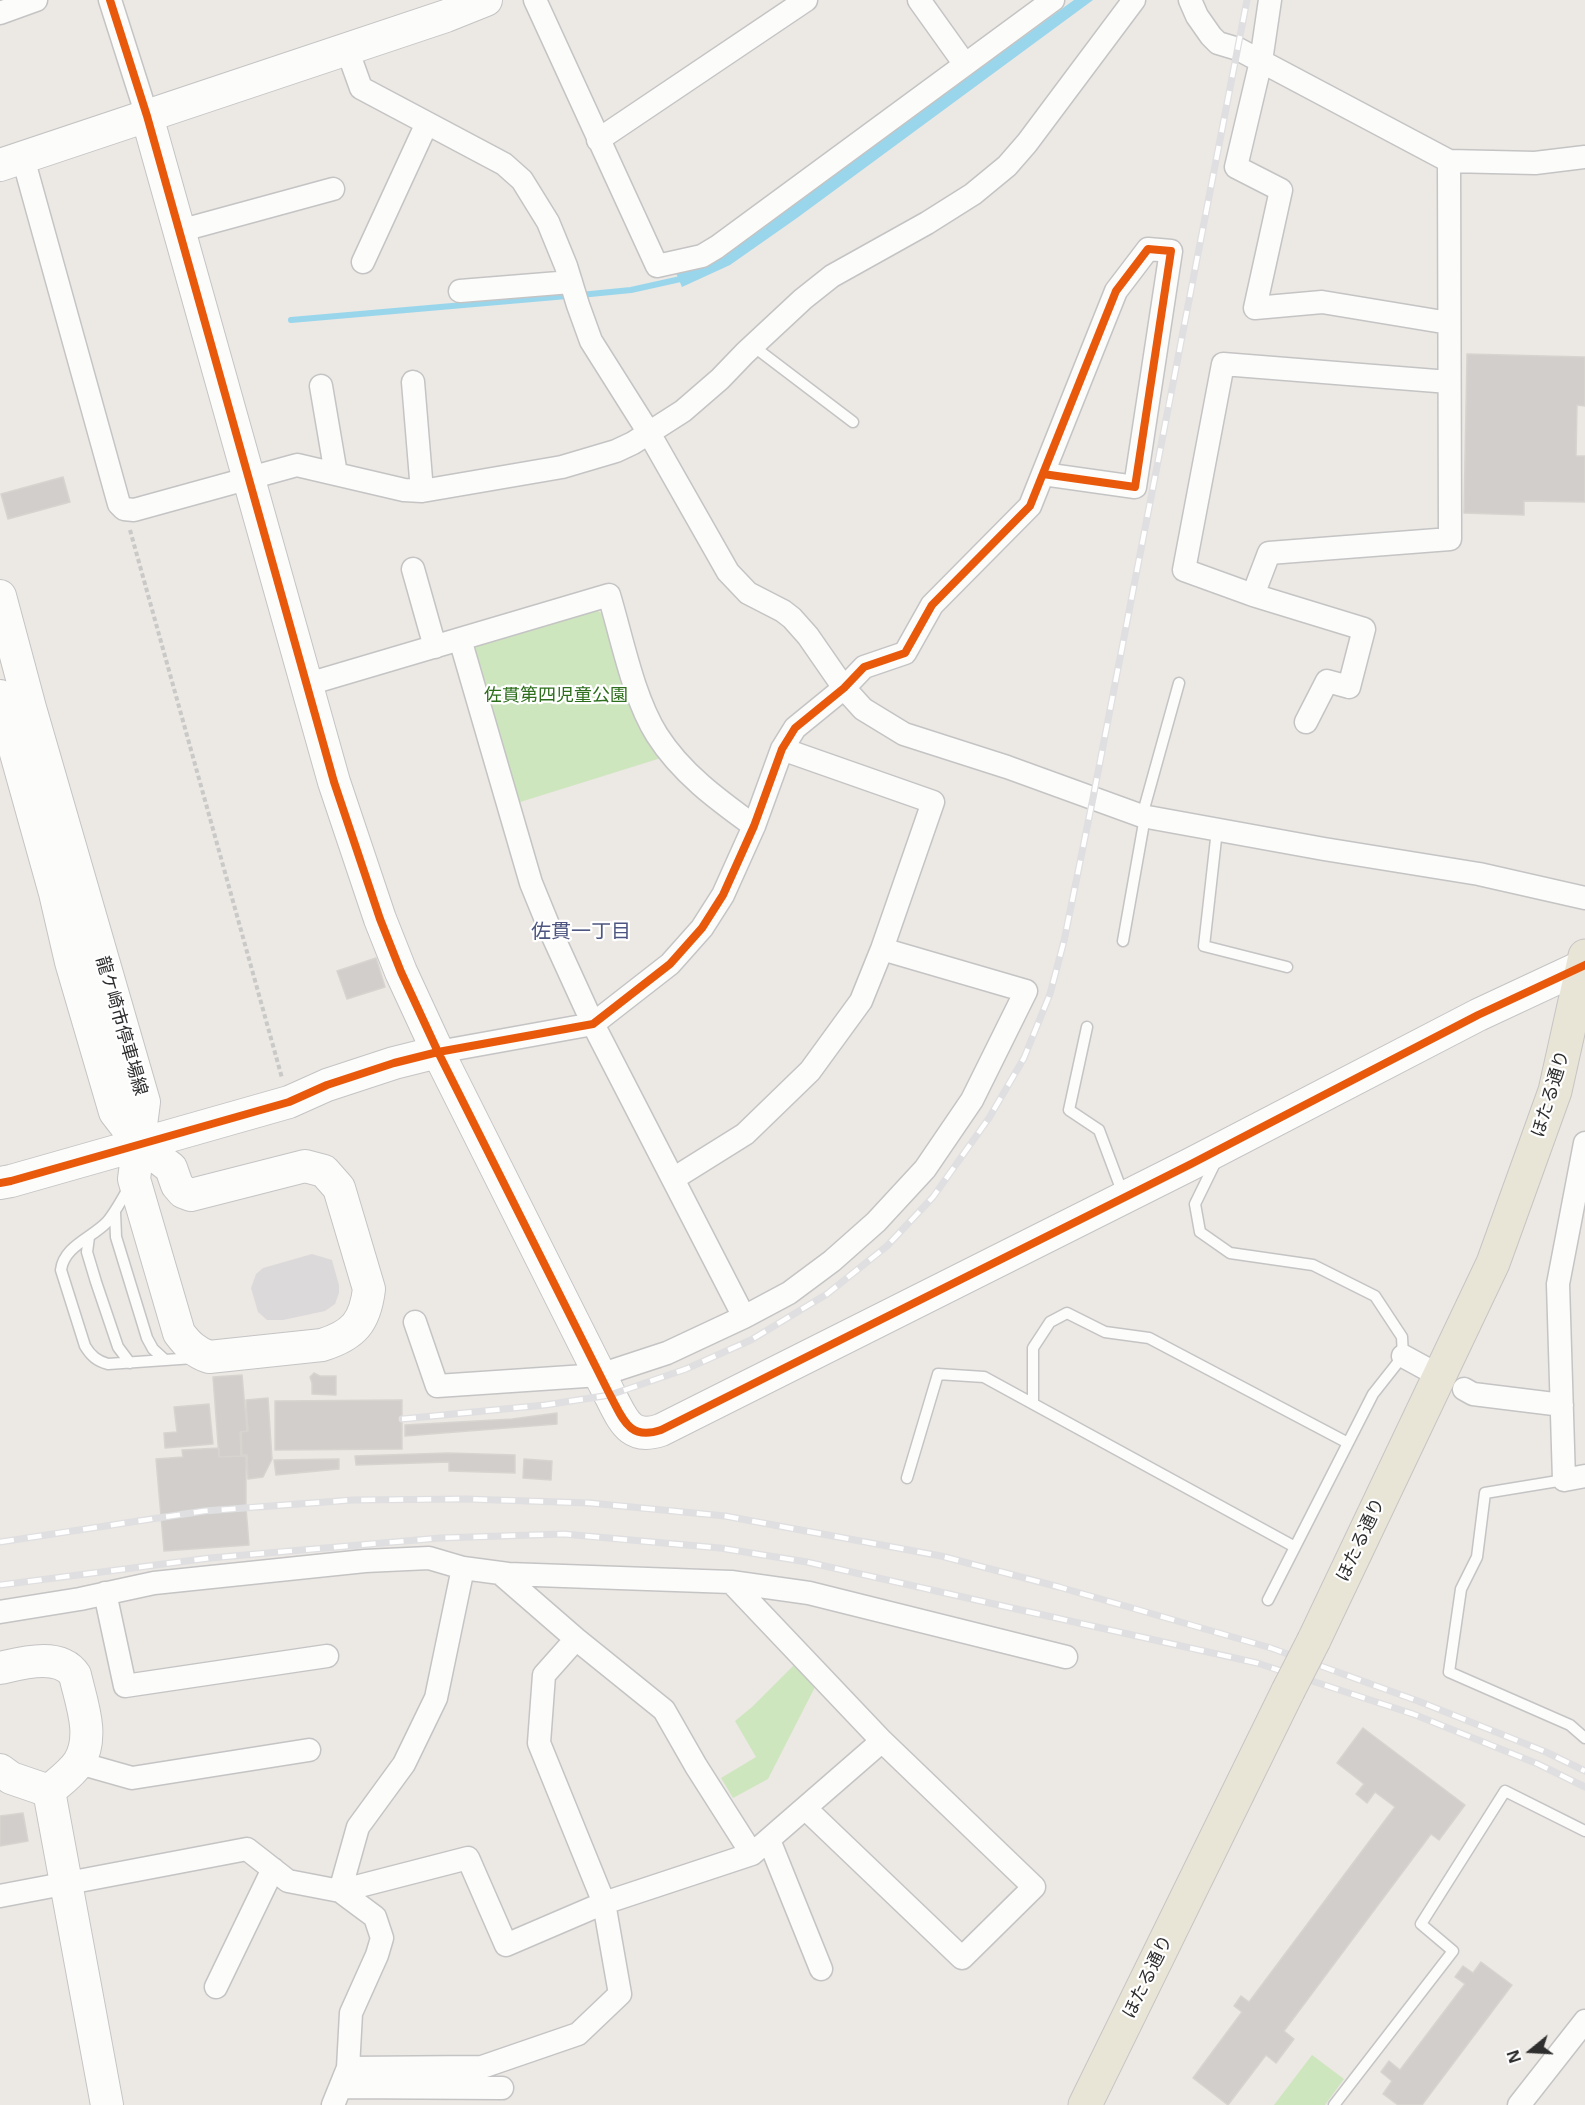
<!DOCTYPE html>
<meta charset="utf-8">
<style>
body{margin:0}
#map{position:relative;width:1585px;height:2105px;overflow:hidden;background:#ece8e4;font-family:"Noto Sans",sans-serif}
canvas{display:block}
.north{position:absolute;left:1501px;top:2021px;width:60px;height:60px;-webkit-text-stroke:4px #fff;paint-order:stroke;rotate:252deg;font-size:16px;font-weight:700;line-height:24px;text-align:center;color:#2e2e2e}
.north::after{content:'';display:block;margin:auto;width:21px;height:27px;background:#2e2e2e;clip-path:polygon(50% 0,100% 100%,50% 72%,0 100%)}
</style>
<div id="map">
<canvas width="1585" height="2105"></canvas>
<div class="north">N</div>
</div>
<script>
const ctx = document.querySelector('canvas').getContext('2d');
ctx.lineJoin = 'round';
function paint(path, color) { ctx.fillStyle = color; ctx.fill(path, 'evenodd'); }
function strokePath(path, color, width, dash) { ctx.strokeStyle = color; ctx.lineWidth = width; ctx.lineCap = dash ? 'butt' : 'round'; ctx.setLineDash(dash || []); ctx.stroke(path); }
function drawText(font, color, halo, rows, align = 'center') {
  ctx.font = font + ' "Noto Sans","Noto Sans JP",sans-serif'; ctx.lineWidth = 4.5; ctx.setLineDash([]); ctx.textBaseline = 'middle'; ctx.strokeStyle = halo; ctx.fillStyle = color; for (const [text, x, y, turn = 0] of rows) {
    ctx.save(); ctx.translate(x, y); ctx.rotate((+turn || 0) * Math.PI / 180); ctx.textAlign = isNaN(turn) ? turn : align; if (halo) ctx.strokeText(text, 0, 0); ctx.fillText(text, 0, 0); ctx.restore();
  }
}
paint(new Path2D(`
 M312,1254L332,1260L339,1285V1293L335,1304L325,1311L283,1320H267L258,1312L251,1288L256,1274L263,1268Z`), '#dcd9db');
paint(new Path2D(`
 M596,610L605,615L661,758L517,803L472,654L474,647Z
 M795,1664L815,1687L768,1779L733,1798L721,1778L756,1757L735,1721L752,1707Z
 M1312,2055L1344,2079L1325,2105H1274Z`), '#cee6be');
paint(new Path2D(`
 M1074,0H1093L797,218L730,265L682,287L676,273L723,252L789,207Z`), '#99d6ec');
strokePath(new Path2D(`
 M580,295L631,290L685,278
 M291,320L567,296`), '#99d6ec', 6);
const building = new Path2D(`
 M1467,354L1585,357V406L1577,405L1576,456H1585V502L1524,501V515L1464,513Z
 M63,477L70,502L8,519L1,494Z
 M376,958L385,987L347,999L337,971Z
 M314,1373L320,1376H336V1395L312,1394V1383L310,1377Z
 M242,1375L247,1431L240,1432L241,1456L219,1457L213,1377Z
 M268,1398L272,1459L263,1477L248,1479L247,1455H242L241,1432L248,1431L246,1400Z
 M402,1400V1449L275,1450V1401Z
 M209,1404L213,1444L165,1448L164,1433L177,1432L174,1407Z
 M557,1413V1424L405,1436V1425L512,1419Z
 M219,1448V1457L246,1456V1508L249,1545L164,1551L156,1459L183,1457L182,1450Z
 M448,1453L515,1455V1473L449,1471V1462L356,1465L355,1456Z
 M339,1459V1469L276,1475L274,1460Z
 M524,1459L552,1461L551,1480L523,1478Z
 M1363,1728L1465,1805L1439,1840L1431,1834L1284,2031L1294,2039L1276,2063L1266,2055L1228,2105L1193,2078L1242,2012L1234,2006L1241,1996L1249,2002L1395,1807L1375,1792L1367,1803L1356,1794L1364,1784L1337,1763Z
 M23,1813L28,1841L0,1846V1816Z
 M1481,1962L1512,1985L1422,2105H1398L1383,2094L1392,2081L1381,2072L1389,2061L1400,2070L1465,1984L1455,1977L1463,1966L1473,1973Z`);
paint(building, '#d1cecb');
strokePath(building, '#d7d4d0', 1.5);
const lane = new Path2D(`
 M753,346L853,422
 M1142,816L1179,683
 M1217,830L1204,946L1287,967
 M1123,941L1145,817
 M1087,1027L1069,1110L1099,1130L1123,1194
 M1217,1159L1195,1204L1200,1232L1230,1253L1313,1265L1375,1296L1402,1337L1403,1356L1373,1394L1268,1600
 M130,1185C123,1198 116,1211 107,1222C92,1238 64,1246 61,1270L85,1346C91,1356 97,1361 108,1364L194,1358
 M115,1212L116,1237L147,1338L153,1349L165,1360
 M89,1237L87,1252L96,1282L118,1347L130,1363
 M1033,1404V1348L1050,1322L1067,1313L1105,1332L1149,1338L1348,1443
 M907,1478L938,1374L984,1377L1295,1547
 M1564,1480L1485,1493L1477,1557L1461,1589L1449,1672L1570,1725L1585,1738
 M1334,2105L1453,1951L1421,1924L1505,1791L1585,1831`);
const street = new Path2D(`
 M110,0L147,116
 M535,0L657,266L702,256L717,247L1053,0
 M919,0L964,63
 M1190,0L1197,16L1211,36L1218,43L1238,49L1449,161L1535,163L1585,157
 M1270,0L1261,61L1236,167L1281,190L1255,308L1322,302L1449,323
 M0,13L36,0
 M347,49L361,88L504,164L522,180L548,222L566,266L578,305L591,341L649,433L728,572L748,593L783,611L792,618L808,636L844,688L863,709L904,734L1007,767L1142,816L1324,849L1479,874L1585,898
 M598,140L806,0
 M23,158L119,504L124,509L134,510L297,465L404,490L422,491L562,467L616,451L633,443L683,411L720,379L745,353L803,299L832,276L927,223L973,194L1007,166L1027,143L1134,0
 M1449,161L1450,539L1269,553L1253,595L1184,570L1223,364L1449,382
 M179,231L333,189
 M363,262L427,123
 M460,291L571,282
 M413,382L422,491
 M321,386L336,474
 M413,569L435,647
 M1253,595L1364,629L1349,687L1327,681L1306,722
 M460,639L531,883L551,932L593,1024L744,1317
 M308,684L609,595C622,638 633,697 657,735C681,773 718,800 754,826
 M438,1052L593,1024L670,964L702,928L723,895L754,826L782,749L795,728L844,688L864,667L905,653L932,605L1030,506L1116,291L1148,249L1171,251L1135,487L1043,474
 M1585,1143L1558,1284L1564,1480L1585,1476
 M673,1179L745,1134L810,1071L861,1001L882,949
 M415,1322L437,1386L600,1375L667,1353L744,1317L789,1293L832,1261L876,1222L925,1169L972,1100L1026,991L882,949L933,802L782,749
 M1403,1356L1425,1368
 M1464,1389L1473,1394L1562,1405
 M500,1573L576,1639L664,1710L696,1766L752,1854
 M105,1593L125,1686L327,1656
 M0,1612L80,1599L154,1583L365,1561L429,1558L463,1568L508,1574L731,1582L809,1593L1066,1657
 M79,1763L132,1778L309,1750
 M805,1808L962,1958L1034,1887L882,1741
 M769,1840L821,1969
 M340,1891L358,1827L404,1764L436,1698L463,1568
 M0,1896L247,1849L288,1881L340,1891L468,1858L506,1945L604,1903L752,1854L882,1741L731,1582
 M216,1987L273,1869
 M348,2068L482,2067L578,2034L620,1994L604,1903L539,1743L544,1675L576,1639
 M341,2087L502,2088
 M333,2105L348,2068L351,2013L377,1955L382,1938L375,1917L340,1891
 M1519,2105L1585,2021`);
const secondary = new Path2D(`
 M147,116L334,782L380,919L401,972L438,1052L610,1395C623,1419 629,1441 661,1430L1191,1164L1478,1015L1583,966
 M0,165L446,16L486,0
 M0,596L30,708L144,1102L134,1179L179,1333C188,1345 195,1352 209,1357L322,1345C354,1335 365,1322 369,1289L339,1188L324,1171L305,1166L191,1195L183,1192L177,1185L171,1168L139,1143L115,1112L71,962L55,893L0,696
 M0,1183L11,1181L289,1102L327,1085L394,1063L438,1052
 M0,1668C22,1663 60,1652 75,1675C81,1702 95,1736 79,1762C72,1773 58,1783 49,1791L11,1778L0,1770
 M49,1791L107,2105`);
const primary = new Path2D(`
 M1314,1640L1493,1263L1555,1091L1585,956
 M1085,2105L1288,1691`);
strokePath(lane, '#c5c4c5', 13);
strokePath(street, '#c5c4c5', 25);
strokePath(secondary, '#c5c4c5', 34);
strokePath(primary, '#c6c5c4', 35);
strokePath(new Path2D(`
 M130,530L282,1078`), '#c9c9c8', 4, [4.5, 3]);
strokePath(lane, '#fcfcfb', 10);
strokePath(street, '#fcfcfb', 22);
strokePath(secondary, '#fcfcfb', 32);
strokePath(primary, '#e8e4d6', 33);
const rail = new Path2D(`
 M402,1419L545,1405L610,1395L686,1369L751,1340L827,1294L887,1246L933,1197L989,1118L1024,1058L1050,994L1064,941L1093,798L1247,0
 M0,1542L204,1511L352,1500L466,1499L590,1503L725,1516L941,1556L1059,1587L1271,1648L1418,1701L1546,1752L1585,1771
 M0,1585L210,1558L440,1538L564,1534L720,1548L807,1562L1257,1663L1413,1714L1538,1764L1585,1787`);
strokePath(rail, '#dfdfe1', 7);
strokePath(rail, '#fff', 4.5, [14]);
const primaryBridge = new Path2D(`
 M1288,1691L1314,1640`);
strokePath(primaryBridge, '#c6c5c4', 35, []);
strokePath(primaryBridge, '#e8e4d6', 33);
strokePath(new Path2D(`
 M110,0L147,116L334,782L380,919L401,972L438,1052L610,1395C623,1419 629,1441 661,1430L1191,1164L1478,1015L1585,965
 M0,1183L11,1181L289,1102L327,1085L394,1063L438,1052L593,1024L670,964L702,928L723,895L754,826L782,749L795,728L844,688L864,667L905,653L932,605L1030,506L1116,291L1148,249L1171,251L1135,487L1043,474`), '#e8590c', 8);
drawText('18px', '#2c6e1b', '#fff', [
 ["佐貫第四児童公園",556,696]
]);
drawText('18px', '#2e2e2e', '#fff', [
 ["龍ケ崎市停車場線",121,1026,74],
 ["ほたる通り",1551,1094,-73],
 ["ほたる通り",1361,1540,-65],
 ["ほたる通り",1148,1977,-64]
]);
drawText('20px', '#4d5680', '#fff', [
 ["佐貫一丁目",581,932]
]);
</script>
